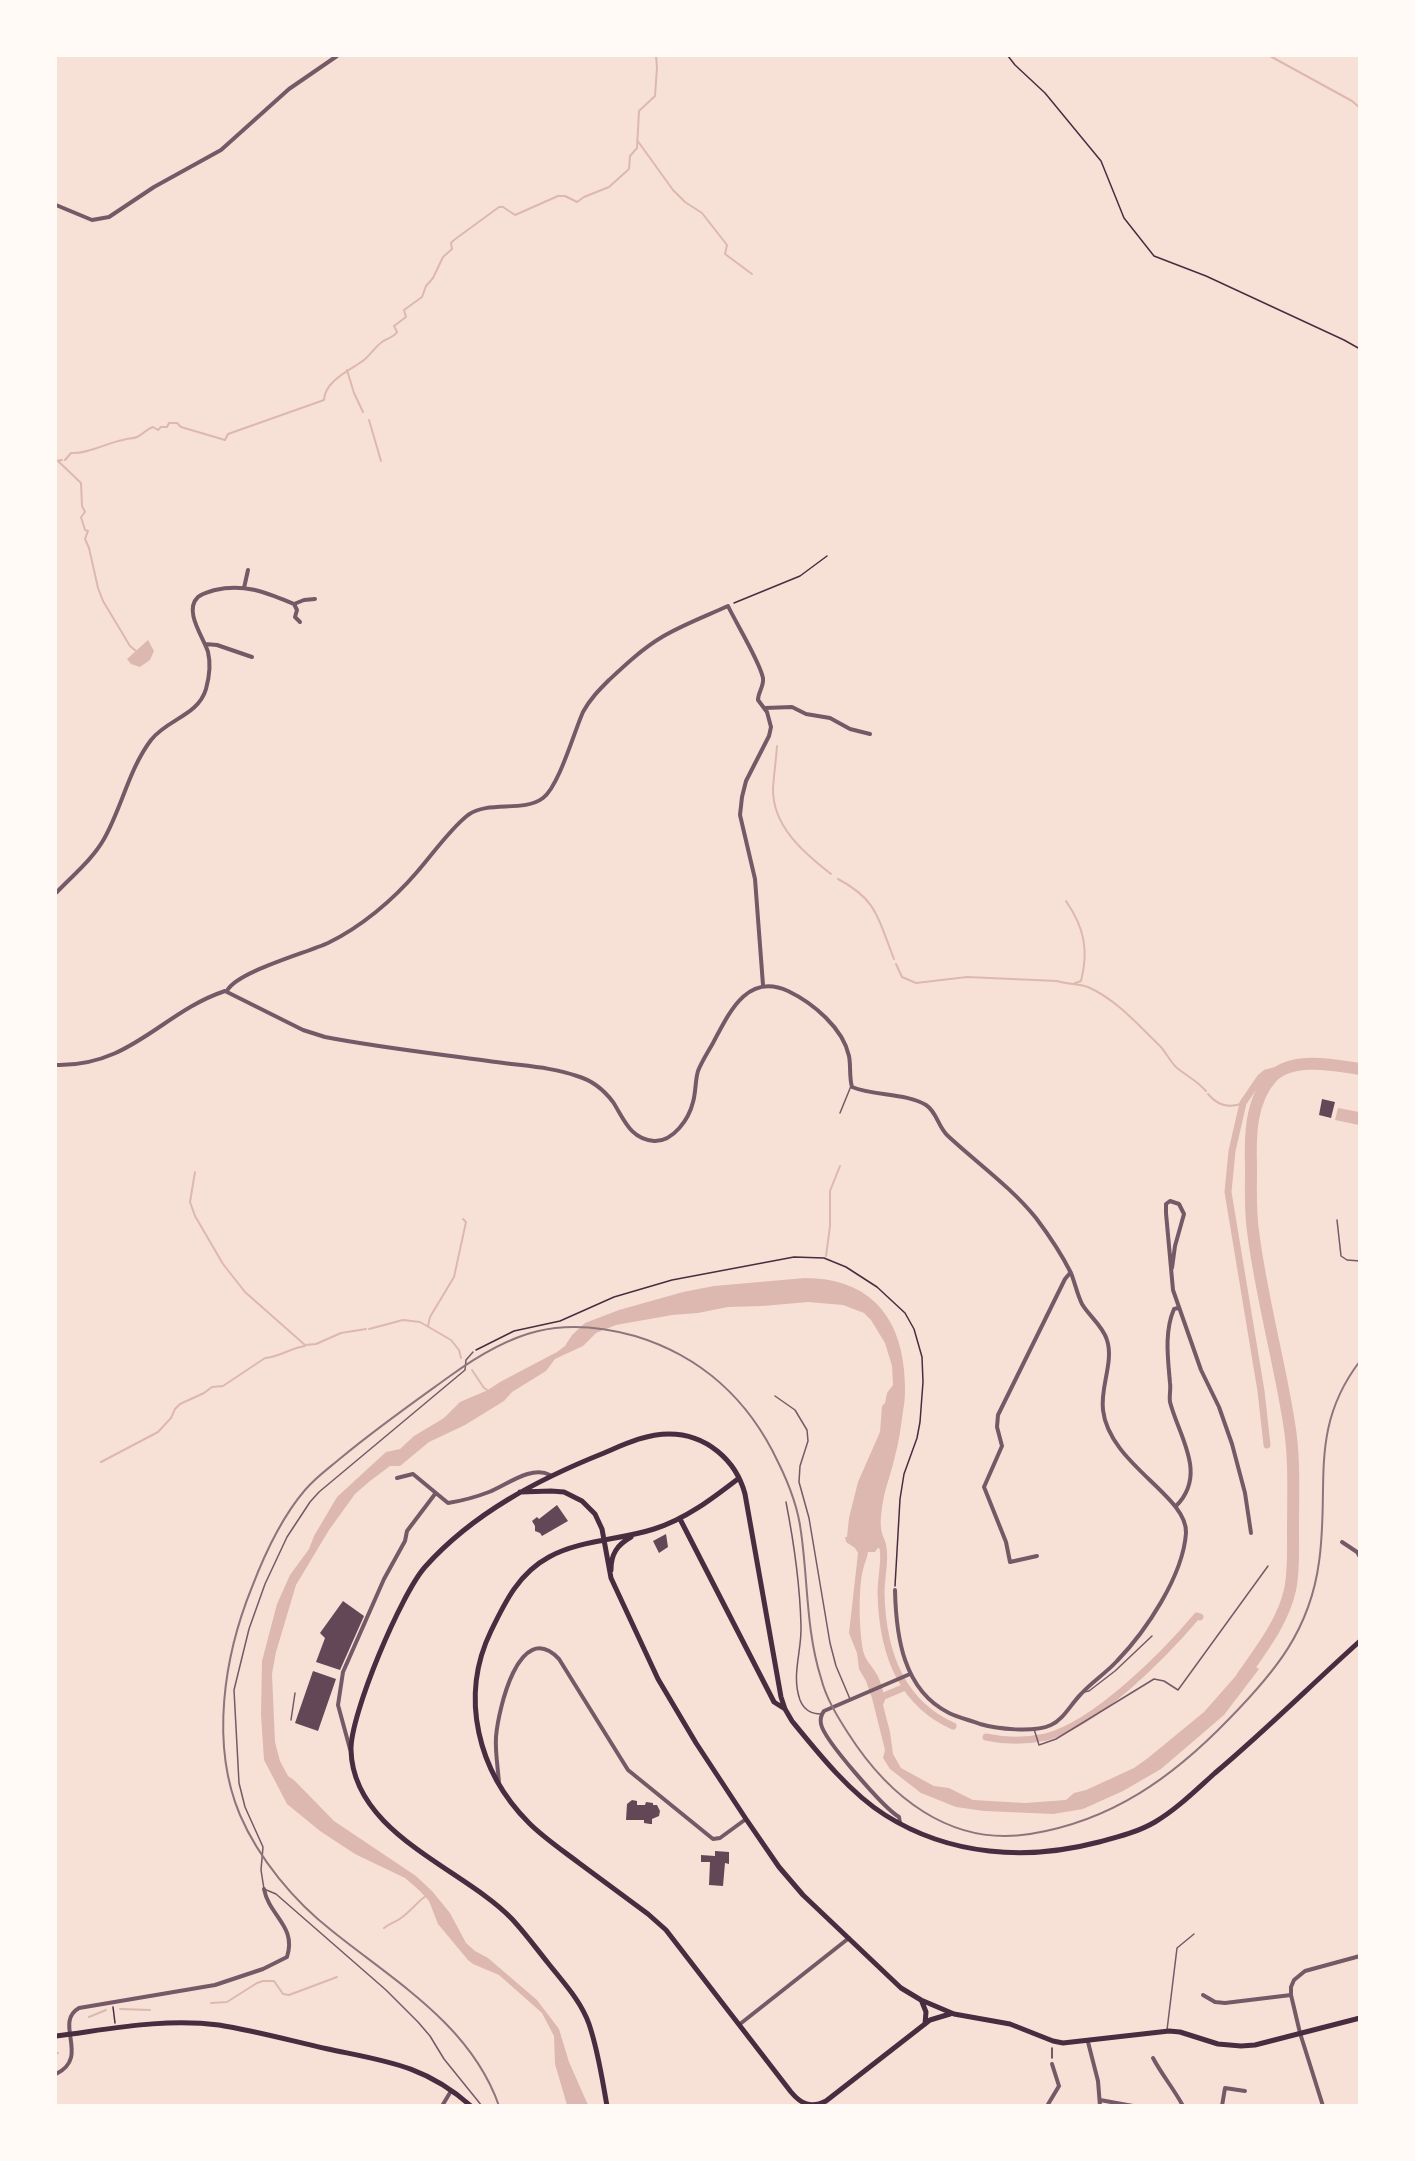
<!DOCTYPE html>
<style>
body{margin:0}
#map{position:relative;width:1415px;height:2161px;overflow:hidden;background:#f7e1d7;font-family:Manrope,sans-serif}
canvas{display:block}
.frame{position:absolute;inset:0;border:57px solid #fffaf5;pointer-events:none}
</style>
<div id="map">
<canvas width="1415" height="2161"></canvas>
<div class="frame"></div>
</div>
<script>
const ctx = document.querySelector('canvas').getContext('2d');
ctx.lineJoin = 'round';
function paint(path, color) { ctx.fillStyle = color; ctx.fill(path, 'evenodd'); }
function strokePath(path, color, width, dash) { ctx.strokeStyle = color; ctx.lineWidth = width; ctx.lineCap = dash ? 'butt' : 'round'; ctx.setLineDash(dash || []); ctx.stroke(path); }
paint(new Path2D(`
 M148,640L154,651L150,660L140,667L131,664L127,659Z
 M1338,1108L1359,1112V1125L1335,1120Z
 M805,1278C865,1278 899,1312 904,1370C905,1383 906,1398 903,1411C901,1426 899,1442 895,1456C892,1470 887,1483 884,1496C882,1507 879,1523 882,1533C884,1540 887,1543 886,1550L878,1548L875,1552H868C867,1559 864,1564 863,1570C858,1587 859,1637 864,1654C867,1662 872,1666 876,1673C881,1681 883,1691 885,1700L883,1705L890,1732L893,1754L901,1768L934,1786L949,1788L973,1800L1025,1803L1066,1800L1074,1793L1086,1790L1134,1768L1148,1758L1204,1712L1248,1662L1259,1669L1224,1715L1161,1769L1123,1791L1083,1809L1053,1814L984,1811L956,1807L921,1793L890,1769L883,1758L885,1750L872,1698L866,1681L859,1669L857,1653L849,1633L858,1553L855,1548L846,1542L845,1537H847L849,1518L858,1482L880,1432L882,1406L885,1403L887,1393L893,1385L892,1366L885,1343L871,1320L864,1313L843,1305L808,1302L763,1306L728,1307L698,1313L672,1315L616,1325L596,1333L583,1346L555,1359L546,1371L512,1392L504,1401L465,1425L429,1442L400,1466H390L370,1481L355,1494L329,1530L296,1585L276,1652L272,1674L275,1742L280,1761L288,1776L294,1780L334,1821L416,1876L432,1891L450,1913L466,1943L475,1951L488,1958L537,2000L559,2029L569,2062L588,2105H567L555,2064L554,2036L542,2013L499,1975L473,1964L468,1960L438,1924L429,1901L420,1891L405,1878L355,1854L320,1831L287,1804L264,1760L261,1715L262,1661L277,1604L290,1575L309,1549L314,1536L337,1497L386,1452L400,1449L414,1436L444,1418L460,1402L488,1390L500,1382L557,1352L565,1346L572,1335L585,1323L619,1310L683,1292L714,1286Z`), '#dcb8b0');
strokePath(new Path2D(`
 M1270,56L1352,101L1360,108
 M637,140L673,190L685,202L702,213L727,245L725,254L752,274
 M347,370L354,393L363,412
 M369,420L381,461
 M65,460L71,453C88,454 106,443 123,440C127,438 133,439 137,437C144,434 146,429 153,427L158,430L161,427H167L169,423H177L181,427L225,440L228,434L324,400C325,380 351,370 364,360C371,354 375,347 382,342C387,338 393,338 397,332L394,326L406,317L404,310L422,297L426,286L433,278L443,257L452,249L451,243L454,240L499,207H503L515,215L558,196H565L577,202L584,197L609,187L629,169L630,156L637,148L639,111L655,96L657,67L656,56
 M56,461L62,460
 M58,461L81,483L82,506L85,512L81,517L85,530L88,531L85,539L89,548L98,588L103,601L130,646L136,651
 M777,746C776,760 774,774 773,788C772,826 804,853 831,874
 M838,879C878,900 878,919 894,959
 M1066,901C1084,927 1089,950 1081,981L1073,984
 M896,964L902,977L916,983L967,977L1057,981C1066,984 1082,984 1088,987C1117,1000 1138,1025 1160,1046C1166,1052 1170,1062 1177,1068C1188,1077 1195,1079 1206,1091
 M1208,1094C1218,1106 1229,1109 1243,1103
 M195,1172L190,1202L195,1216L223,1264L245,1292L305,1345L316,1344L341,1333L366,1329
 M826,1256L830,1226V1191L840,1166
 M428,1326L430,1317L454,1277L466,1222L463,1219
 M369,1329L403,1320L420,1322L451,1340L459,1350L461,1358
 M472,1370L484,1388L489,1391
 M101,1462L158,1432L171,1418L175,1409L180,1404L204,1393L212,1387L223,1386L265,1358C280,1357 290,1348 305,1346
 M384,1928C390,1923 396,1922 401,1918C411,1911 417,1902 427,1895
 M211,2003L227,2002L257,1983L263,1981H274L283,1994L289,1995L337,1977
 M120,2009L150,2010
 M89,2017L106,2010
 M56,2054L58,2053`), '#dcb8b0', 2);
strokePath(new Path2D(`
 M1267,1445L1261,1391L1228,1192L1232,1151L1243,1103L1260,1078L1266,1073L1282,1069
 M881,1541C887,1555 881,1576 881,1592C882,1648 899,1702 953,1726
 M877,1699L905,1687
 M986,1737C1004,1741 1027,1741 1046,1737C1096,1724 1164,1655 1197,1616L1200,1617`), '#dcb8b0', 7);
strokePath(new Path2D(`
 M1242,1677C1260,1651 1283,1622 1290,1590C1294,1571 1293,1551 1293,1532C1293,1496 1295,1458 1289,1423C1279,1359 1261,1296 1253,1231C1250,1210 1251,1189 1251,1168C1250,1137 1250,1101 1272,1077C1292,1056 1334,1065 1360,1069`), '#dcb8b0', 12);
paint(new Path2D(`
 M1322,1099L1335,1102L1331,1118L1319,1115Z
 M557,1505L568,1521L542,1536L540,1533L535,1531V1526L532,1521L537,1517L539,1519Z
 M666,1534L668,1547L659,1553L653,1541Z
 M343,1601L364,1616L340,1670L316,1662L325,1638L320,1633Z
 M313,1671L336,1679L318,1731L295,1723Z
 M632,1800L637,1801V1805H645L646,1802L653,1803V1805H657L660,1811L659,1816L652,1819V1824H650L644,1823V1820H626L627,1804Z
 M715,1851L729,1852V1864L725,1863L723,1886L709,1885L710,1862H701V1855L715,1856Z`), '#644757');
strokePath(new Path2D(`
 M1008,56L1015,65L1045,93L1101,161L1124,218L1154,256L1206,276L1344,340L1360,349
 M734,603L800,576L827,556
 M476,1350L514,1331L560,1321L614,1297L672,1280L794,1257L824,1258L846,1267L877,1287L905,1313L914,1329L922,1357L923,1382L920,1422L917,1438L904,1474L900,1499L895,1586
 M113,2007L115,2023
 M1052,2058V2048`), '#4a2c40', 1.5);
strokePath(new Path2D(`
 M840,1113L851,1086
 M1337,1220L1341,1256L1347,1260L1360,1261
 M473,1352L466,1360L465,1370L319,1492L310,1502L287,1537L265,1584L249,1629L234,1690L239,1783L245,1807L263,1847L261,1870L264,1889L276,1894L386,1990L418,2022L430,2036L444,2059L482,2106
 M775,1396L795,1410L807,1430L808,1441L800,1466L799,1482L809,1518L830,1643L836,1666L850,1699
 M786,1502C794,1543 800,1585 801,1626C802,1651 791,1675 800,1700C804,1710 811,1714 821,1714
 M1084,1692L1089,1691L1115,1671L1152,1636
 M291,1720L295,1693
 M1034,1729L1039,1745L1056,1739L1154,1679L1164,1681L1178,1690L1268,1566
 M1167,2030L1177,1948L1194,1934`), '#755966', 1.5);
strokePath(new Path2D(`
 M56,205L92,220L109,217L154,187L221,150L289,89L337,56
 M244,588L248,570
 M294,604L297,610L295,617L300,622
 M205,644L217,645L252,657
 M765,708L792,707L806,714L830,718L850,729L870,734
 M56,893C72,876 92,860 104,839C122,807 129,769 151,740C167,719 198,716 206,689C209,678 211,664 208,652C204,638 183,611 198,597C203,593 209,592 215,590C245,583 267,593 294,604L304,600L315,599
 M227,991C236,972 306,953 328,943C361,927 393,900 417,872C433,854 449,830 468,815C489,800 523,813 543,798C559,786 574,732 583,712C590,699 599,690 609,680C625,665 642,649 662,637C682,625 706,616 728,606C736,623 760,662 763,678C764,687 758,692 758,700L767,712L771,727L769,736L746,781L742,797L740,815L755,879L763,985
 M56,1065C131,1067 162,1012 225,991L303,1030L325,1037C382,1048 439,1054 496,1062C523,1066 552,1067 577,1076C591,1080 604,1090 613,1102C624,1119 630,1139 654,1141C673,1142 689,1119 693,1102C696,1092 695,1081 698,1071C702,1061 708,1052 713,1043C729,1013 747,972 788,991C813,1003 843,1028 849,1056C851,1066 849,1077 852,1087C874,1096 906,1093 926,1105C937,1112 938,1127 948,1136C977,1163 1011,1187 1036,1218C1048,1234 1062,1255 1071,1273C1075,1283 1077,1294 1082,1304C1089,1316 1103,1326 1107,1340C1114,1362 1100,1387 1103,1410C1109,1464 1188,1496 1186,1533C1183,1576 1146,1631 1117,1661C1106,1673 1092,1682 1081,1694C1071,1704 1063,1720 1051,1725C1034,1733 997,1729 980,1724C970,1720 959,1718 949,1713C903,1690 896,1636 895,1590
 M1172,1268L1175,1246L1184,1214L1179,1204L1170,1201L1166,1204V1213L1173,1290L1201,1370L1219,1407L1232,1444L1245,1493L1251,1533
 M397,1478L413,1474L448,1503C461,1501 476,1497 489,1492C507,1485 531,1465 550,1475
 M1176,1506C1208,1474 1179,1437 1170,1402C1169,1396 1171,1389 1170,1383C1168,1359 1164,1332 1174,1309L1178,1308
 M1342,1542L1357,1552L1360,1557
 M1037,1556L1010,1562L1006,1542L984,1487L1002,1446L997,1427L998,1415L1065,1279L1070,1273
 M350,1749L338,1705L343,1672L384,1579L405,1541L407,1531L435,1494
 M499,1783C498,1768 495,1752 496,1737C498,1711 519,1617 559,1659L628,1770L713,1839L720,1838L746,1819
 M900,1823L899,1817C884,1808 824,1740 821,1724C820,1719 821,1715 824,1711L910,1674
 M1203,1995L1215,2002L1225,2003L1291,1995
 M740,2024L849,1938
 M1088,2042L1098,2081L1100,2106
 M1153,2058C1162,2075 1174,2089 1183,2106
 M56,2074C91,2057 53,2023 79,2008L215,1985L263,1969L287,1957C297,1926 269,1916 264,1889
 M1100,2100L1133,2106
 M442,2106L451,2091
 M1047,2106L1059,2086L1052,2064
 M1222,2106L1225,2088L1245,2091
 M1323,2106L1300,2033L1291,1995V1987L1294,1980L1305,1971L1360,1956`), '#755966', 4);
strokePath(new Path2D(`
 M739,1478C713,1498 686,1519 654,1529C620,1540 580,1540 549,1557C519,1573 505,1602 491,1631C459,1697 478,1772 529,1823C544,1838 562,1850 579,1863C602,1880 625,1897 648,1914L666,1930L791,2092C801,2104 811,2109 826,2101L930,2020L950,2014
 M520,1492L551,1491L564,1492L582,1501L595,1514L602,1529L611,1578L658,1679L696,1743L746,1819L779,1867L803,1895L901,1988L921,2000L954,2014L1010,2024L1053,2041L1063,2043L1169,2031L1180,2032L1218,2044L1241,2046L1255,2045L1360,2018
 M680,1519L774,1702L785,1709
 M611,1570C611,1554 617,1545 631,1537
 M922,2002L926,2012L925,2024
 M56,2036C111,2029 163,2018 219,2025C256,2031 292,2041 328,2049C385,2061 425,2065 471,2106
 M607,2106C602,2078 598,2050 589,2024C581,2001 563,1982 548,1963C536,1948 525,1933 512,1919C463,1868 353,1834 351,1750C350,1715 401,1594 425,1567C473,1513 539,1479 604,1453C625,1444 646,1434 669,1434C706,1434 736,1460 745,1494L781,1697L785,1709L792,1721C818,1753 850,1793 885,1815C950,1856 1027,1861 1099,1842C1118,1837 1138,1832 1155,1822C1177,1809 1196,1790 1215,1773C1265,1731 1311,1685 1360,1641`), '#4a2c40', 5);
strokePath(new Path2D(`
 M499,2106C471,2025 394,1981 331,1930C294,1901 259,1859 240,1815C210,1744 224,1656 252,1587C265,1553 281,1518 305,1490C316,1477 329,1468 342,1457C377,1428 414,1402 450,1376C512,1331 559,1315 635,1336C701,1356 749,1400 778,1462C789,1484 798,1507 801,1532C808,1580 806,1631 821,1678C826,1698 837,1716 848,1733C888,1796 950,1847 1030,1834C1112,1821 1173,1777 1229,1719C1275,1672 1310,1630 1319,1562C1330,1486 1308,1429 1360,1361`), '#8f747c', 2);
</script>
